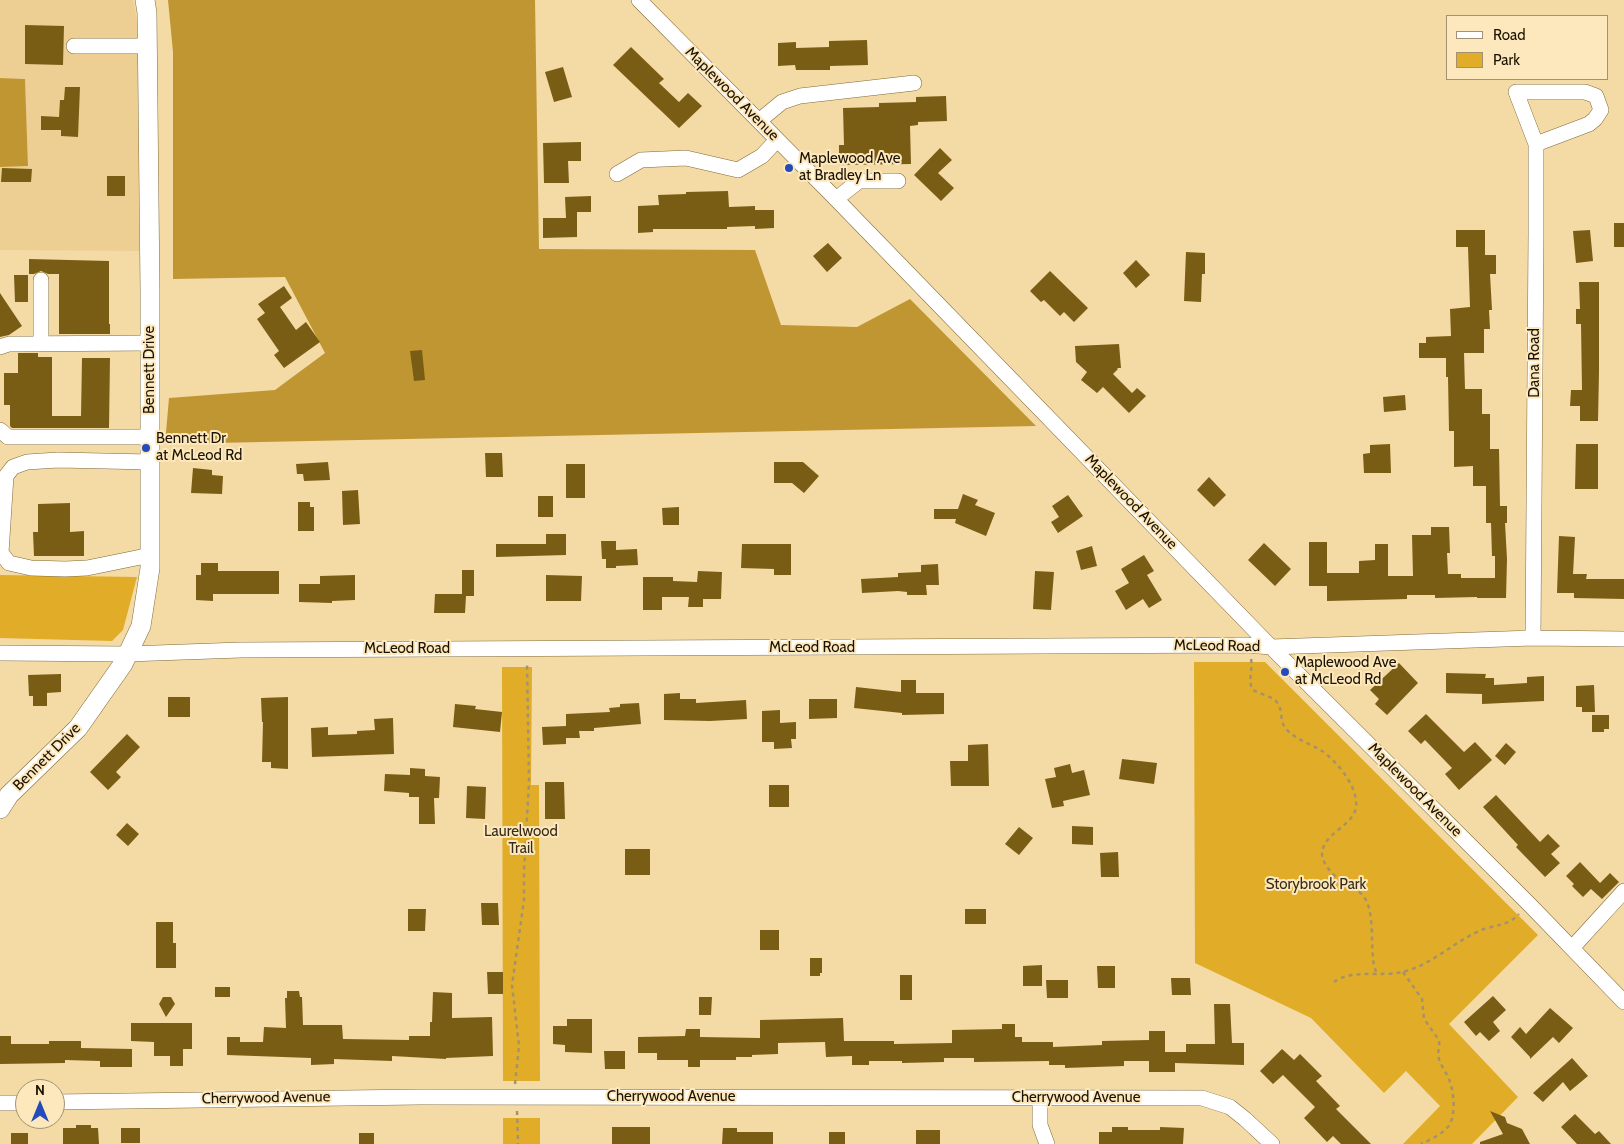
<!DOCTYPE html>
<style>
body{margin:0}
#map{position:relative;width:1624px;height:1144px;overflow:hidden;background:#f4daa5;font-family:Cabin,sans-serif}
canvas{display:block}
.legend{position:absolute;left:1446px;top:15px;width:162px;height:65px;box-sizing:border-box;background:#fde8bd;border:1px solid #a39272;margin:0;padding:6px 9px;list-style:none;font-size:15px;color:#1b1201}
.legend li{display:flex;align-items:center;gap:10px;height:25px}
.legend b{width:25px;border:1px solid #a39272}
.north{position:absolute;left:15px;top:1079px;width:50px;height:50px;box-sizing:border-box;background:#fde8bd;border:1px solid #a39272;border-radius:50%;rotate:0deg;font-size:14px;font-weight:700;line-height:20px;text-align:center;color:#1b1201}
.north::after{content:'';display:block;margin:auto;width:18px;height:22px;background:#234cba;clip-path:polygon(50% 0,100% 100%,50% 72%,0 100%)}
</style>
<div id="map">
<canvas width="1624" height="1144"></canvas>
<ul class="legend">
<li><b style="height:6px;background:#fff"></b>Road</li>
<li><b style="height:14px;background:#e1ad28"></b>Park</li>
</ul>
<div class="north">N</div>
</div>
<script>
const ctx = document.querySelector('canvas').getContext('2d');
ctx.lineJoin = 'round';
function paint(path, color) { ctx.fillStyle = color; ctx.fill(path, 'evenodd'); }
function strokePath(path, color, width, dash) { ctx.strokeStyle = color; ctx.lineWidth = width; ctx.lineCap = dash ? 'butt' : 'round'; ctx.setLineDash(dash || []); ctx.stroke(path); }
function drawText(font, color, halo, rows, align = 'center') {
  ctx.font = font + ' Cabin,sans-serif'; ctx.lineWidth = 4; ctx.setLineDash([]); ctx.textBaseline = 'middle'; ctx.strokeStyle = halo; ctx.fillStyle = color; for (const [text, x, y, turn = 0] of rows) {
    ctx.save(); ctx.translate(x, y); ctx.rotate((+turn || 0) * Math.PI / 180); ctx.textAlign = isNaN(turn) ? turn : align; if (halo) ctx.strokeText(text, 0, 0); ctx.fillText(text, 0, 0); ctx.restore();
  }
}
paint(new Path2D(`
 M0,0H133L137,21L139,73V251L0,250V167L28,165L25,79L0,78Z`), '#edcf93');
paint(new Path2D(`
 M0,575L137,577L123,630L112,641L0,638Z
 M1194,662H1265L1538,935L1449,1024L1518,1097L1472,1144H1403L1440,1106L1406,1071L1384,1093L1311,1018L1195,963Z
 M502,667H532L531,785H539L540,1081H503Z
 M503,1118H540V1144H503Z`), '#e1ad28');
paint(new Path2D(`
 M168,0H535L539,249L755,250L781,325L857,327L910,299L1036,426L165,444L169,398L275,390L325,353L285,277L173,279V52Z
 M0,78L25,79L28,166L0,167Z`), '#c09633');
paint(new Path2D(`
 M25,25L64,26L63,65L25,64Z
 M867,40L868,65L830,66V70H796L795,65L778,66V43L796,42V48L829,47V41Z
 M631,47L664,79L659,83L679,102L688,93L702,106L679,128L613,65Z
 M563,67L572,97L554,102L545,72Z
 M65,87H80L78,137L61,136V130H41V116L59,117L60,100H64Z
 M946,96L947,121L918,122V125L910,126L911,164L839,165V145H844L843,108L879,107V103L916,102V97Z
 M581,142V161H568L569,183H544L543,143Z
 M940,148L952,160L938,173L954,188L941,201L914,175Z
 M2,168L32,169L31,182H1Z
 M107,176H125V196H107Z
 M728,191L729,207L755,206V210H774V228L755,229V226L727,227V229H653V232L638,233V206L659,205L658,195L686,194V192Z
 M591,196V212H577V237L543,238V218H566L565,197Z
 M1614,223H1624V247H1614Z
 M1456,230H1485V255H1496V274H1490L1492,310H1489L1490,329H1484V353H1464L1465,389H1482V414H1490V449H1499L1500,506H1507V523H1505L1507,559L1506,598H1477V597L1435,598V595H1407V599L1327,601V586H1309V542H1327V573H1359V561L1375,560V544H1388V576H1413L1412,535H1431V527H1449L1450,553H1447L1448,574H1461V578H1495V556H1492L1491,523H1486V486H1473V466L1454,467V431H1449L1448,377H1446V358H1419V343H1426V337L1451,336L1450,309L1470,307L1468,247H1456Z
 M1590,230L1593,261L1576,263L1573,231Z
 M828,243L842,258L827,272L813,256Z
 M1186,252L1205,253V274H1202L1201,302L1184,301Z
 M29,259L109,261V324H110V334H59V274H48L41,271L34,274H29Z
 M1136,260L1150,275L1136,288L1123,273Z
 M1050,271L1088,308L1074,322L1064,312L1060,316L1044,300L1041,302L1030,291Z
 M14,275H28V302H15Z
 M1579,282H1599V372L1598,421H1580V406H1570L1571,390H1582L1581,324H1576V309H1580Z
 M284,286L292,298L280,307L296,330L306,322L320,342L284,368L274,355L279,351L257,319L265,313L258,304Z
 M0,293L22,326L9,335L0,337Z
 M1119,344L1121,368H1117L1118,369L1113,374L1132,393L1137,388L1146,396L1129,413L1103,387L1097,393L1081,380L1087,372L1076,362L1075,346Z
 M422,350L425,380L414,381L410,351Z
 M18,353H38V357H52V416H81L82,358H110L109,428H12L10,426V405H4V373H18Z
 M1405,395L1406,410L1384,412L1383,397Z
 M1390,444L1391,473H1364L1363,454L1370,453V445Z
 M1576,444H1598V489H1575Z
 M485,453H502L503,477H486Z
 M328,462L330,480L304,481L303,474H297L296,464Z
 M774,462H803L819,476L804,493L792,483H774Z
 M566,464H585V498H566Z
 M193,468L212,470V475L223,476L222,494L191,493Z
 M1209,477L1226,495L1214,507L1197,490Z
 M358,490L360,524L343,525L342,491Z
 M963,494L978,500L975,505L995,513L986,536L955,523L956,519H934V509H958Z
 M1068,495L1083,516L1058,533L1051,522L1059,517L1052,506Z
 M538,496H553V517H538Z
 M298,502H310V507H314V531H298Z
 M70,503V532L84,531V556H34L33,532H38V504Z
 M679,507V525H663L662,508Z
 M546,534H566V555L496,557V544H546Z
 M1559,536L1575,537L1573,574H1587L1586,579H1624V599L1574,598V593H1557Z
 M601,541H616V550L637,549L638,565L616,566V568H606V559H602Z
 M1264,543L1291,569L1275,586L1248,560Z
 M742,544H791V575H774V569L741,568Z
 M1092,546L1097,566L1081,570L1076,551Z
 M1144,555L1154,571L1147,575L1162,600L1149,608L1143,599L1126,610L1115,591L1129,583L1121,569Z
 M201,563H218V571H279V594H213V601L196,600V575H201Z
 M938,564L939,585H926L927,595H907V592L898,591L862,593L861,579L898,577V573L921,572V565Z
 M462,570H474V596H466L465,613H434L435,594H462Z
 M698,571L722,572L721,599H703V607H688L689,597H662V610H643V577H673V581L697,582Z
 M1035,571L1054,572L1051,610L1033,609Z
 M355,575V600L332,601V603L299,602V584H320V576Z
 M546,575L582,576L581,601H546Z
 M1399,663L1418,683L1387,715L1375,704L1379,699L1370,690Z
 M1446,673L1486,674L1485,678H1494V685L1527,683V677L1544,676V701L1482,704V694L1446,693Z
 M61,674V692L47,693V706H33V696H29L28,675Z
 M901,680H916V693H944V714L902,715V713L854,708L856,687L901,692Z
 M1594,685L1595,712H1582V707H1576V686Z
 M680,693V699H696V703L746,700L747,719L710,721L664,720V694Z
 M168,697H190V717H168Z
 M288,697V769L271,768V762H262L263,722H262L261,698Z
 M809,699H837V718L809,719Z
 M639,703L641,724L594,728V731H579L580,738H566V744L543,745L542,727L566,726V714L610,712L609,708L620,707V704Z
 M455,704L476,706L475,709L502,712L500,732L453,727Z
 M780,710V723L796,722V739H791L792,748L774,749V742H762V711Z
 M1426,714L1464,752L1475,742L1492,760L1459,790L1445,774L1452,768L1425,740L1421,744L1408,731Z
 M1592,715H1609V729H1604V732H1592Z
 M393,718L394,754L312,757L311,728L328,727V735L357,734V731L375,730L374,719Z
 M127,734L140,747L116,772L121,777L108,790L90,772Z
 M1506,743L1516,752L1505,765L1495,756Z
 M988,744L989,786H951L950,761H968V745Z
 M1122,759L1157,763L1154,784L1119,779Z
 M1070,764L1072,773L1084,770L1090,795L1063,801L1064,806L1052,808L1045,779L1056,777L1054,768Z
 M410,768L425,769V776L440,777L439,798H434L435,824H419V797H409V793L384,791L385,774L410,775Z
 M545,782H564L565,819H545Z
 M769,785H789V807H769Z
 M467,786L486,787L485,819L466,818Z
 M1496,795L1540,842L1548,834L1560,846L1551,854L1560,863L1545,877L1516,847L1518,845L1483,807Z
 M127,823L139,834L128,846L116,835Z
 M1072,826L1093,827V845L1072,844Z
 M1019,827L1033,838L1019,855L1005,844Z
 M625,849H650V875H625Z
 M1118,852L1119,877H1101L1100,853Z
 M1580,862L1600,883L1610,873L1619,882L1602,899L1591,889L1583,897L1572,886L1574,884L1566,876Z
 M481,903H498L499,925H482Z
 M408,909H426L425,931H408Z
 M965,909H986V924H965Z
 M156,922H173V943H176V968H156Z
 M760,930H779V950H760Z
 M810,958H822V973H820V976H810Z
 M1042,965V986H1023V966Z
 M1097,966H1115V988H1098Z
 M487,972H503V994H488Z
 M900,975H912V1000H900Z
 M1171,978H1190L1191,995H1172Z
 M1046,980H1068V998H1047Z
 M215,987H230V997H215Z
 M287,991H299L300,997H302L303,1025H342L343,1039L409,1040V1036H430V1022H432L433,992L452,993V1018L492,1017L493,1056L446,1058V1059L392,1056V1061L334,1059V1064L311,1065V1058L227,1055V1037H240V1042H263L264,1027L286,1028L285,998H287Z
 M1493,996L1506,1010L1493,1022L1500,1031L1489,1041L1480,1032L1476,1036L1464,1022Z
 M163,997H171L175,1004L166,1017L159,1004Z
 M699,997H712L711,1015H699Z
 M1214,1004H1230L1232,1043H1244V1065L1175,1063V1072H1149V1061H1124V1066L1065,1068V1065H1049V1061L974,1062V1058H944V1062L902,1063V1061H869V1065H852V1056L826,1057L825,1042L778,1043V1054L752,1055V1057H736V1060H700V1067H688V1060H657V1053H638V1037L685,1036L686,1029H700V1037L760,1038V1020L843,1018L844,1041H894V1044L952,1043V1030L1002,1029V1024H1015V1037H1022V1042H1053V1047L1102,1045V1041L1149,1040V1031H1165V1052H1186V1044H1215Z
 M1550,1008L1573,1028L1559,1043L1553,1037L1530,1059V1057L1511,1037L1520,1027L1526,1034Z
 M567,1019H592V1053L565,1052V1045L553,1044V1026H567Z
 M131,1023H192V1049H183V1066H170V1056H154V1042L131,1041Z
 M0,1036H11V1044H49V1041H81V1048L132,1049V1067H100V1061L65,1060V1063L0,1064Z
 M1282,1049L1294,1060L1300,1054L1322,1076L1316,1081L1340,1106L1336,1109L1371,1144H1341L1333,1136L1327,1142L1304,1118L1315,1107L1283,1075L1273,1084L1260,1071Z
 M604,1051H625V1069H605Z
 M1572,1058L1588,1076L1570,1091L1563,1082L1543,1102L1533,1093Z
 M1490,1111L1505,1117L1507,1123L1522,1129L1530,1144H1480V1142L1503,1134Z
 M1575,1114L1595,1134L1599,1131L1611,1144H1577L1561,1127Z
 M76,1125H91V1128H98L99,1144H63V1128H76Z
 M612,1127H650V1144H612Z
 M1112,1127H1128V1130H1160V1127L1184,1128L1183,1144H1099V1132H1112Z
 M121,1128H140V1143H121Z
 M723,1128H737V1132H773V1144H722Z
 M916,1130H940V1144H916Z
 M829,1132H845V1144H829Z
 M11,1133H28V1144H11Z
 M359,1133H374V1144H359Z`), '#7a5d15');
const minor = new Path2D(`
 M639,0L836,199L1271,647L1530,905L1624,1002
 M74,46H148
 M759,121L782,102L800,96L914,83
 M617,174L641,160L686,158L738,170L762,156L777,140
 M836,199L859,181H898
 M41,343V280
 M0,347L9,344L150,343
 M0,430L8,437H150
 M150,462L58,460L27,462L13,467L6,476L1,553L9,563L31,568L65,569L87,568L141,557H150
 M1533,638L1536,234V144L1516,92H1585L1596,96L1601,110L1595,119L1589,124L1536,144
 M0,653L127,654L241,650L1247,645L1271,647L1533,638L1624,639
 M1572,948L1624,891
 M1040,1098V1125L1047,1144
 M55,1102L420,1097L1202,1098L1230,1107L1245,1119L1272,1144
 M0,1103H25`);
const major = new Path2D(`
 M0,809L9,795L78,728L123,664L141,626L150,568V291L147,13L145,0`);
strokePath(minor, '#816a37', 16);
strokePath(major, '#816a37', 20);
strokePath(new Path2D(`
 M1251,659C1253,669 1248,678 1252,689C1259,695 1273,695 1278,704C1284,714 1278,722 1289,732C1298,740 1311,744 1322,751C1337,761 1362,791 1355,811C1349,828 1322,834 1322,855C1323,866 1337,879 1345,884C1352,888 1360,891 1364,897C1374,911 1371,940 1373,957C1373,963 1375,969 1377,975
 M1403,972L1422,999L1424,1019L1439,1040C1440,1046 1437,1052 1439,1059C1441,1066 1446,1072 1449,1079C1454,1092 1457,1117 1447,1128C1440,1135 1430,1140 1421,1144
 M1334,982C1351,969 1382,977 1402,972C1433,965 1455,940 1484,929C1497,925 1509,925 1519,914
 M515,1084L519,1046L512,985L524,900V871L529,782L527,663
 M517,1111L518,1144`), '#a6926a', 2.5, [4, 4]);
strokePath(minor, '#fff', 15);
strokePath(major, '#fff', 19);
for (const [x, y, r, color] of [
 [789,168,5,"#234cba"],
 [146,448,5,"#234cba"],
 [1285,672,5,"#234cba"]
]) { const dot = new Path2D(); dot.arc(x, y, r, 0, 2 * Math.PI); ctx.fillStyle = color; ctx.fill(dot); strokePath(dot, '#fde8bd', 2); }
drawText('15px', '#1b1201', '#fde8bd', [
 ["Maplewood Avenue",732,94,45],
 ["Dana Road",1535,363,-90],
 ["Bennett Drive",150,370,-90],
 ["Maplewood Avenue",1131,502,46],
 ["McLeod Road",1217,646,1],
 ["McLeod Road",812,648],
 ["McLeod Road",407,649],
 ["Bennett Drive",47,757,-45],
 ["Maplewood Avenue",1415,790,45],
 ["Cherrywood Avenue",671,1097],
 ["Cherrywood Avenue",266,1098,-1],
 ["Cherrywood Avenue",1076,1098]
]);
drawText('15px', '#1b1201', '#fde8bd', [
 ["Maplewood Ave",799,159],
 ["at Bradley Ln",799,176],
 ["Bennett Dr",156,439],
 ["at McLeod Rd",156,456],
 ["Maplewood Ave",1295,663],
 ["at McLeod Rd",1295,680]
], 'left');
drawText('15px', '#352b16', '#fde8bd', [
 ["Laurelwood",521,832],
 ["Trail",521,849],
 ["Storybrook Park",1316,885]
]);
</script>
